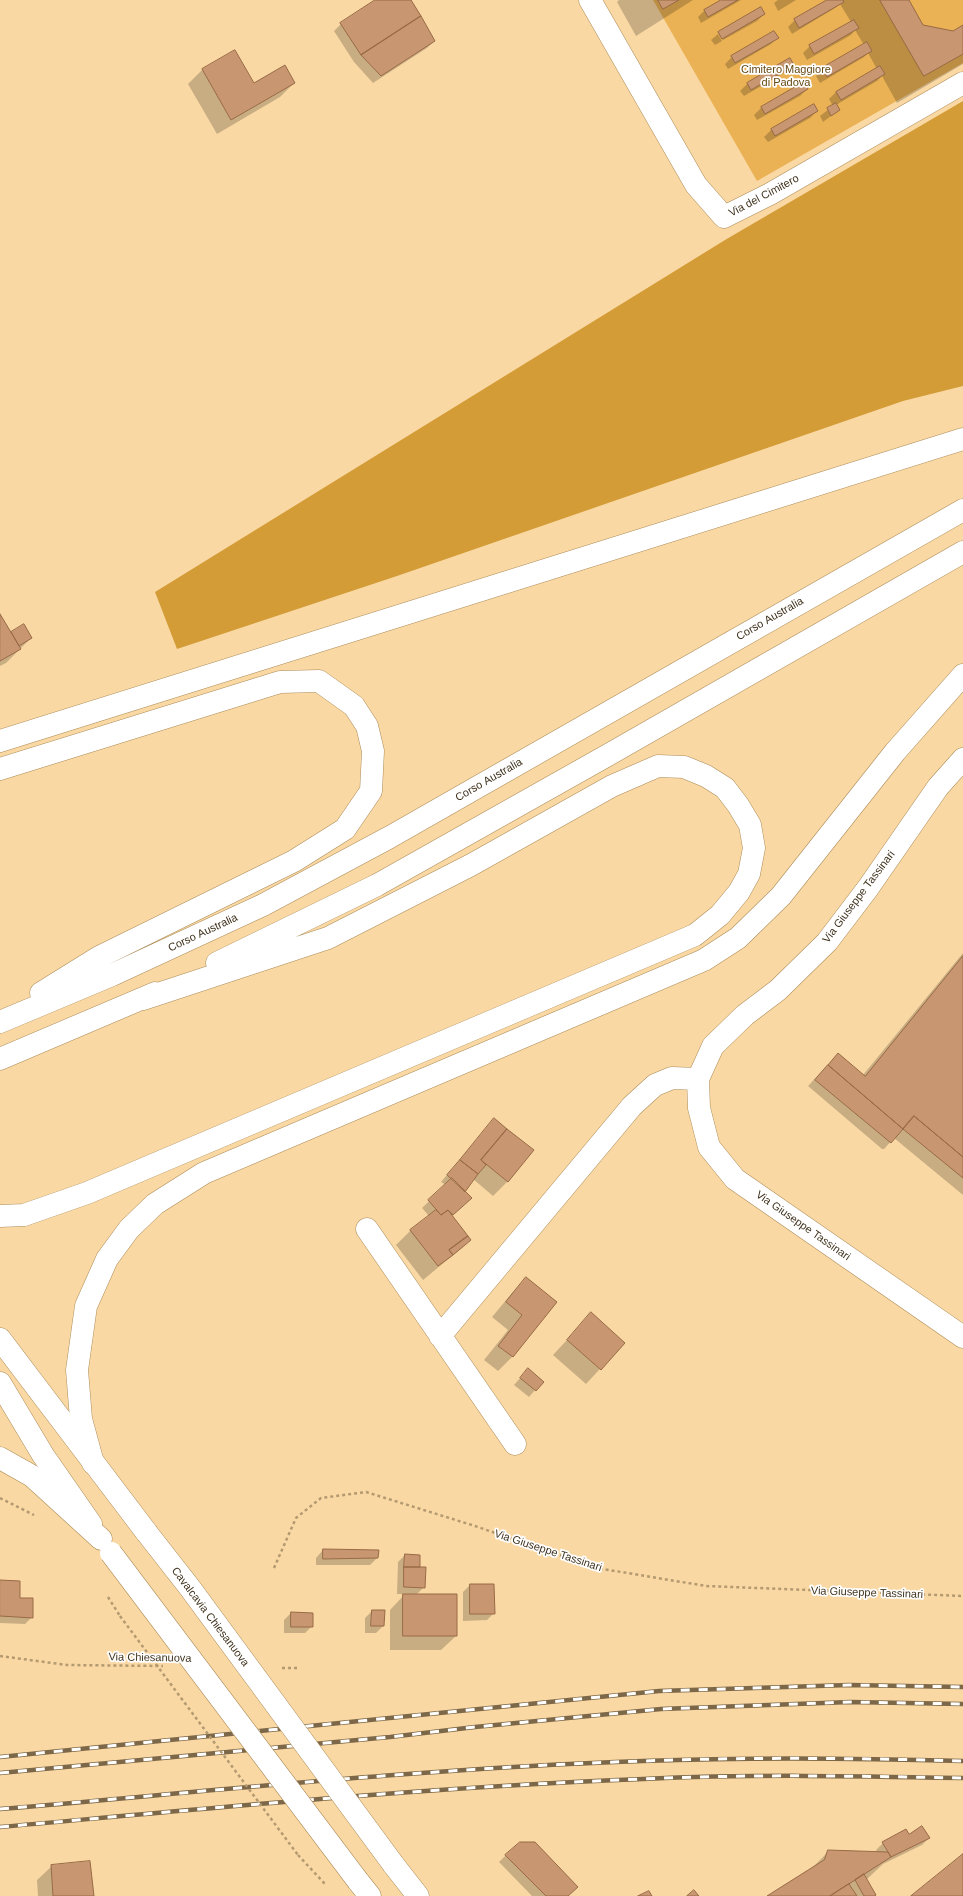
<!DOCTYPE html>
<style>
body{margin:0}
canvas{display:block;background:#fad8a3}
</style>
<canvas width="963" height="1896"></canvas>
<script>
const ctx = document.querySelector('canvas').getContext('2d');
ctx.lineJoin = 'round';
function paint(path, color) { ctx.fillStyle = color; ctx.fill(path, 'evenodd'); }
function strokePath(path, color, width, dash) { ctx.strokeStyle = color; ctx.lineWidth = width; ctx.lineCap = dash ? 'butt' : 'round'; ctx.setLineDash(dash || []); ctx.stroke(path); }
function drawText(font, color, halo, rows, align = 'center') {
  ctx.font = font + ' Helvetica,sans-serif'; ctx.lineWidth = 3.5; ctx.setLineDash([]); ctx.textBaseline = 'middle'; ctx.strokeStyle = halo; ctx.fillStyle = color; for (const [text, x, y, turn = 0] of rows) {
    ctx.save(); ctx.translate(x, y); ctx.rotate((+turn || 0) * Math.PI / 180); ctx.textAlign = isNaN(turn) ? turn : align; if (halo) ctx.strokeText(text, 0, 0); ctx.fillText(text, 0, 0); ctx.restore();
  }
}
paint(new Path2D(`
 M653,0H963V63L757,181Z`), '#eab254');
paint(new Path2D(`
 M963,101V386L903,401L397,576L177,649L155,592L725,240Z`), '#d39c37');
paint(new Path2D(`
 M376,0H409L434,41L427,48L373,83L354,62L334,31L341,24Z
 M619,0H693L636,36L617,2Z
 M723,0H741L701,23L698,17L705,10Z
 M778,0H796L778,11L774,3Z
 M829,0H908L923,25L953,32L963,26V64L897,103L882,76L877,81L836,105L839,110L823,122L820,116L833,106L829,99L836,92L877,69L868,53L864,57L820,83L816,76L823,69L864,45L855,30L851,35L807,60L803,53L810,46L851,22L840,4L835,8L792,34L788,27L795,20Z
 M760,8L764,14L757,21L723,40L720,33H718Z
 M718,34L722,41L715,45L711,40Z
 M778,37L771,44L728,69L725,64L732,57Z
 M234,51L254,84L294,83L280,97L217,134L188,84L202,70Z
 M790,59L793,65L786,72L744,96L740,91L747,84Z
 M807,89L800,96L757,120L754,115L761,108Z
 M817,111L810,118L768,142L764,137L771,130Z
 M0,615L11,633L23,626L31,638L6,663L0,666Z
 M963,953V1195L894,1138L884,1149H882L808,1086L838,1054L863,1075Z
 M494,1119L533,1150L507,1182L493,1196L473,1179L464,1192V1204L448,1218L463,1247L423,1280L396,1245L411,1230L429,1216L422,1208L446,1185L441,1182Z
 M526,1278L555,1302L512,1357L498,1371L484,1360L508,1330L492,1317L512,1293Z
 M591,1314L624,1343L586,1384L553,1355Z
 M521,1377L535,1390L529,1397L514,1385Z
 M323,1550L377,1558L370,1565H316V1558Z
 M405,1555L419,1568L424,1587L416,1595L456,1636L441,1650H390V1610L405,1594H397L398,1562Z
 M0,1581L19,1599L32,1617L25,1624L0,1623Z
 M470,1585L494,1613L487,1620L463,1621V1592Z
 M372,1611L383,1626L376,1633H365V1618Z
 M291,1613L312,1626L305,1633H284V1620Z
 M908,1835L929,1838L922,1845L883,1864L866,1880L874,1896H769L808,1872L829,1851L878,1853L876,1850L883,1843Z
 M506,1855L567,1896H532L499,1862Z
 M52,1866L93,1896H38L37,1880Z`), '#0003');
const building = new Path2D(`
 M375,0H411L421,16L361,55L340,23Z
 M658,0H679L663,9Z
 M721,0H738L708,17L704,10Z
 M827,0H843L844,2L799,28L794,19Z
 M880,0H909L923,25L953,31L963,25V54L924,76Z
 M761,7L765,14L722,39L718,32Z
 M421,16L435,41L381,76L361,55Z
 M854,20L859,28L814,54L809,45Z
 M774,31L779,38L735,63L731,56Z
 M867,42L872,51L827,77L822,68Z
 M235,50L254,83L285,65L295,83L231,120L202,69Z
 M790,58L794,65L751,90L747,83Z
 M880,66L885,74L841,100L836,92Z
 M804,82L808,89L765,114L761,107Z
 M836,103L840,110L831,116L827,108Z
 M814,104L818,111L775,136L771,129Z
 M0,614L21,649L0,661Z
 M24,624L32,638L19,646L11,632Z
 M963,956V1157L914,1116L903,1129L828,1065L838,1053L865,1076Z
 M828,1065L903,1129L891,1143L815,1080Z
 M914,1116L963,1157V1178L903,1129Z
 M494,1118L507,1129L481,1160L486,1165L478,1174L460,1160Z
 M507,1129L534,1150L508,1182L481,1160Z
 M460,1160L478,1174L465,1192L447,1175Z
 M452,1178L472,1198L453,1215L448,1210L441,1215L428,1200Z
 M436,1210L441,1215L448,1210L468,1236L449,1250L453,1255L438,1266L410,1230Z
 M468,1236L471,1240L453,1255L449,1250Z
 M526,1277L557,1302L513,1357L498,1346L522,1315L506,1302Z
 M591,1312L625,1343L601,1370L567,1340Z
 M528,1368L544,1382L536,1391L520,1378Z
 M323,1549L379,1550L378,1558L323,1559Z
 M405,1554L420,1555V1567H404Z
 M404,1567H426L425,1588L404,1587Z
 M0,1580L20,1581V1598H33V1618L0,1616Z
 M470,1584H494L495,1614H470Z
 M403,1594H457V1636H403Z
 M372,1610H385L384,1626H371Z
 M291,1612L313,1613V1627H291Z
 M922,1826L930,1838L891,1857L882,1842L906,1829L909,1834Z
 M520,1842H535L578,1887L568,1896H546L505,1855Z
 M828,1850L888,1852L891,1857L830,1896H767L824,1860Z
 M963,1854V1896H911Z
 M90,1861L94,1896H53L51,1865Z
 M864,1874L876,1895L875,1896H864L855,1880Z
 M849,1884L857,1896H830Z
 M694,1890L699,1896H687Z
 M649,1891L652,1896H638Z`);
paint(building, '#c89771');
strokePath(building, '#986a46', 1);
const street = new Path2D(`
 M590,0L696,185L724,217L770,194L963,83
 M963,759L938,787L868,888L827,942L778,990L745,1015L713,1046L698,1079L699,1108L709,1147L735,1179L963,1337
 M367,1229L515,1444
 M440,1336L632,1106L655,1085L672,1078L698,1079`);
const secondary = new Path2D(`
 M0,1339L147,1533
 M0,1383L43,1455L91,1524
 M393,1864L418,1896
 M358,1881L370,1896`);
const highway = new Path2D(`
 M0,741L963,439
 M0,769L280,682L319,681L354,706L367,726L373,751L371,791L345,829L294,861L99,957L41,993
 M217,963L377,885L608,755L963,552
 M0,1022L112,975L263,905L390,837L963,510
 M0,1059L155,993
 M0,1216L24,1215L87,1193L695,935L720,915L739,892L749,874L754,848L750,825L738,805L725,788L706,776L684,767L658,766L612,786L471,865L328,938L143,999
 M0,1458L32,1476L101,1539
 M93,1463L81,1419L77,1370L86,1306L107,1259L129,1229L155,1204L204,1173L704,960L738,938L781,896L895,752L963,675`);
strokePath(street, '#ac8c59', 23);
strokePath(secondary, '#ac8c59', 23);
strokePath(highway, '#ac8c59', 23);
strokePath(new Path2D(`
 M0,1498L34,1515
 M274,1568L296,1518L321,1498L366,1492L475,1526L597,1568L706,1586L963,1596
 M108,1597L120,1616
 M0,1656L67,1665L163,1666
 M282,1668H300
 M298,1855L325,1884`), '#b49a71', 2.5, [3, 3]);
strokePath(street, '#fff', 22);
strokePath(secondary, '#fff', 22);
strokePath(highway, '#fff', 22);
const rail = new Path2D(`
 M0,1757L659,1691L849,1685L963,1687
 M0,1773L390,1737L475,1727L661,1709L850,1702L963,1704
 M0,1809C214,1791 428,1768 643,1761C749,1757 857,1758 963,1761
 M0,1827C214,1808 428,1787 643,1779C749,1774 857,1776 963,1778`);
strokePath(rail, '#7c6849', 4.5);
strokePath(rail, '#fff', 3, [9]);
const secondaryBridge = new Path2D(`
 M147,1533L190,1588L393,1864
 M111,1553L358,1881`);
strokePath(secondaryBridge, '#ac8c59', 23, []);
strokePath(new Path2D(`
 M120,1616L298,1855`), '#b49a71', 2.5, [3, 3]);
strokePath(secondaryBridge, '#fff', 22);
drawText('11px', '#654914', '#fff', [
 ["Cimitero Maggiore",786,70],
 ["di Padova",786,83]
]);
drawText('11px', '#40331e', '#fff', [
 ["Via del Cimitero",764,196,-28],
 ["Corso Australia",770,619,-30],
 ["Corso Australia",489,780,-30],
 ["Via Giuseppe Tassinari",859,897,-53],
 ["Corso Australia",203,933,-25],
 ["Via Giuseppe Tassinari",803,1226,35],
 ["Via Giuseppe Tassinari",548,1551,18],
 ["Via Giuseppe Tassinari",867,1593,2],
 ["Cavalcavia Chiesanuova",210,1617,53],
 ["Via Chiesanuova",150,1658,1]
]);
</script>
